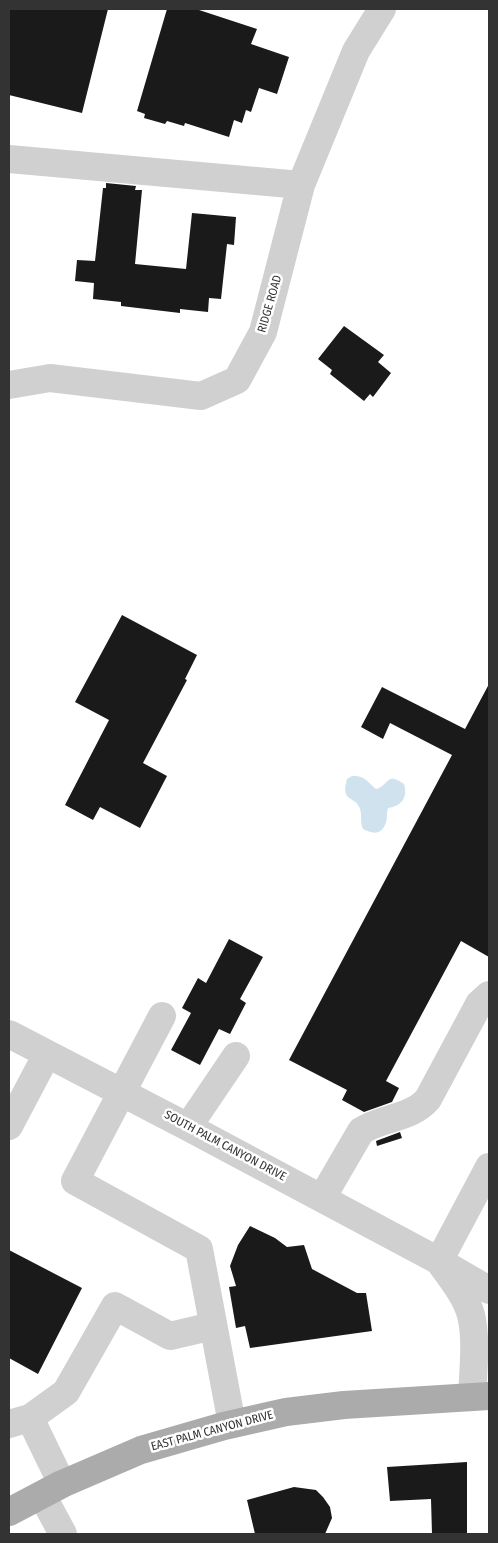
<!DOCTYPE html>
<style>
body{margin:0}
#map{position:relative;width:498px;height:1543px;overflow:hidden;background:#fff;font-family:"Fira Sans Condensed",sans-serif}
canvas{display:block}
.frame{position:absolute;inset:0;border:10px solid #333;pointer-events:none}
</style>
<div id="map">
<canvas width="498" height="1543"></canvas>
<div class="frame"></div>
</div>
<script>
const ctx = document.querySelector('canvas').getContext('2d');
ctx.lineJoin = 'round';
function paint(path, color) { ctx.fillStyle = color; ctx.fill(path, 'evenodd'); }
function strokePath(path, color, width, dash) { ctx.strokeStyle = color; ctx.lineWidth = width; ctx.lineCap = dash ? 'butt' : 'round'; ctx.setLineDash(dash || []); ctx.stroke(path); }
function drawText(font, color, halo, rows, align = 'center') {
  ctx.font = font + ' "Fira Sans Condensed",sans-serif'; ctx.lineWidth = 5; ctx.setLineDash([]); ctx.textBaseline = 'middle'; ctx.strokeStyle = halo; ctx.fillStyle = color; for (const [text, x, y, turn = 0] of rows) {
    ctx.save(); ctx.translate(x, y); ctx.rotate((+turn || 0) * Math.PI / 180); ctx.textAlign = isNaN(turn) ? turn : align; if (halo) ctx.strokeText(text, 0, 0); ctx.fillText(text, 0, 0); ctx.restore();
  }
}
paint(new Path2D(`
 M352,776C364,775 367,781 376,789C389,786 386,771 404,784C408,797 402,806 388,808C386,814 388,820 385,825C380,836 371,833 363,829C360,822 362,815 360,809C355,795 340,803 347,779Z`), '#cfe2ee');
paint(new Path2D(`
 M9,9H108L82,113L9,95Z
 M167,9H196L257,29L251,44L289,57L277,94L259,88L251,112L246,110L242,123L234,120L229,137L185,123L184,126L167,121L165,124L144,118L145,114L137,111Z
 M106,183L136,186L135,190H142L135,264L186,269L192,213L236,217L234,245L227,244L221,299L209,298L208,312L180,309V313L121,306V302L93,299L94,283L75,281L77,260L95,261L103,188H106Z
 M344,326L384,355L378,362L391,373L373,397L370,394L364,401L330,374L332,370L318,359Z
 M122,615L197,655L185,679L187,680L143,763L167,776L140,828L100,807L93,820L65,805L109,720L75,702Z
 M489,684V957L461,941L386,1081L399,1088L392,1102L364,1112L342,1100L347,1090L289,1060L452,755L390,723L383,739L361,727L382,687L465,729Z
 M229,939L263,957L240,999L246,1003L230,1034L219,1029L200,1065L171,1050L191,1013L182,1008L198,978L206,983Z
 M400,1132L402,1138L377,1146L376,1141Z
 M250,1226L275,1238L287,1247L304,1245L312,1269L357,1293H366L372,1331L250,1348L245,1326L236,1328L229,1287L236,1286L230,1266L238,1245Z
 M9,1250L82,1288L38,1374L9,1358Z
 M467,1462V1534H432L431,1499L390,1501L387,1467Z
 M294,1487L316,1490L323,1497L330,1507L332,1518L325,1534H255L247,1500Z`), '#1a1a1a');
strokePath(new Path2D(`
 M9,159L301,185
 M9,385L50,378L201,396L237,380L263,332L301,185L356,51L382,9
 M162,1016L75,1181L199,1249L232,1424
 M9,1034L188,1127L439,1261L489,1290
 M9,1126L47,1054
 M188,1127L236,1056
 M322,1198L361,1131C382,1117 411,1119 428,1099L479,1004L489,995
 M439,1261L489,1167
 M441,1264C452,1279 466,1297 471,1315C477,1339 473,1372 472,1397
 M30,1418L62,1484
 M9,1424L30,1418L66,1392L115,1306L170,1336L213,1326
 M42,1495L63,1534`), '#d0d0d0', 28);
strokePath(new Path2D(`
 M9,1512L62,1484L141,1450L224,1426L286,1412L344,1405L489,1396`), '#ababab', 28);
drawText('12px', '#333', '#fff', [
 ["RIDGE ROAD",270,304,-74],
 ["SOUTH PALM CANYON DRIVE",225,1146,28],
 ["EAST PALM CANYON DRIVE",212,1431,-15]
]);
</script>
